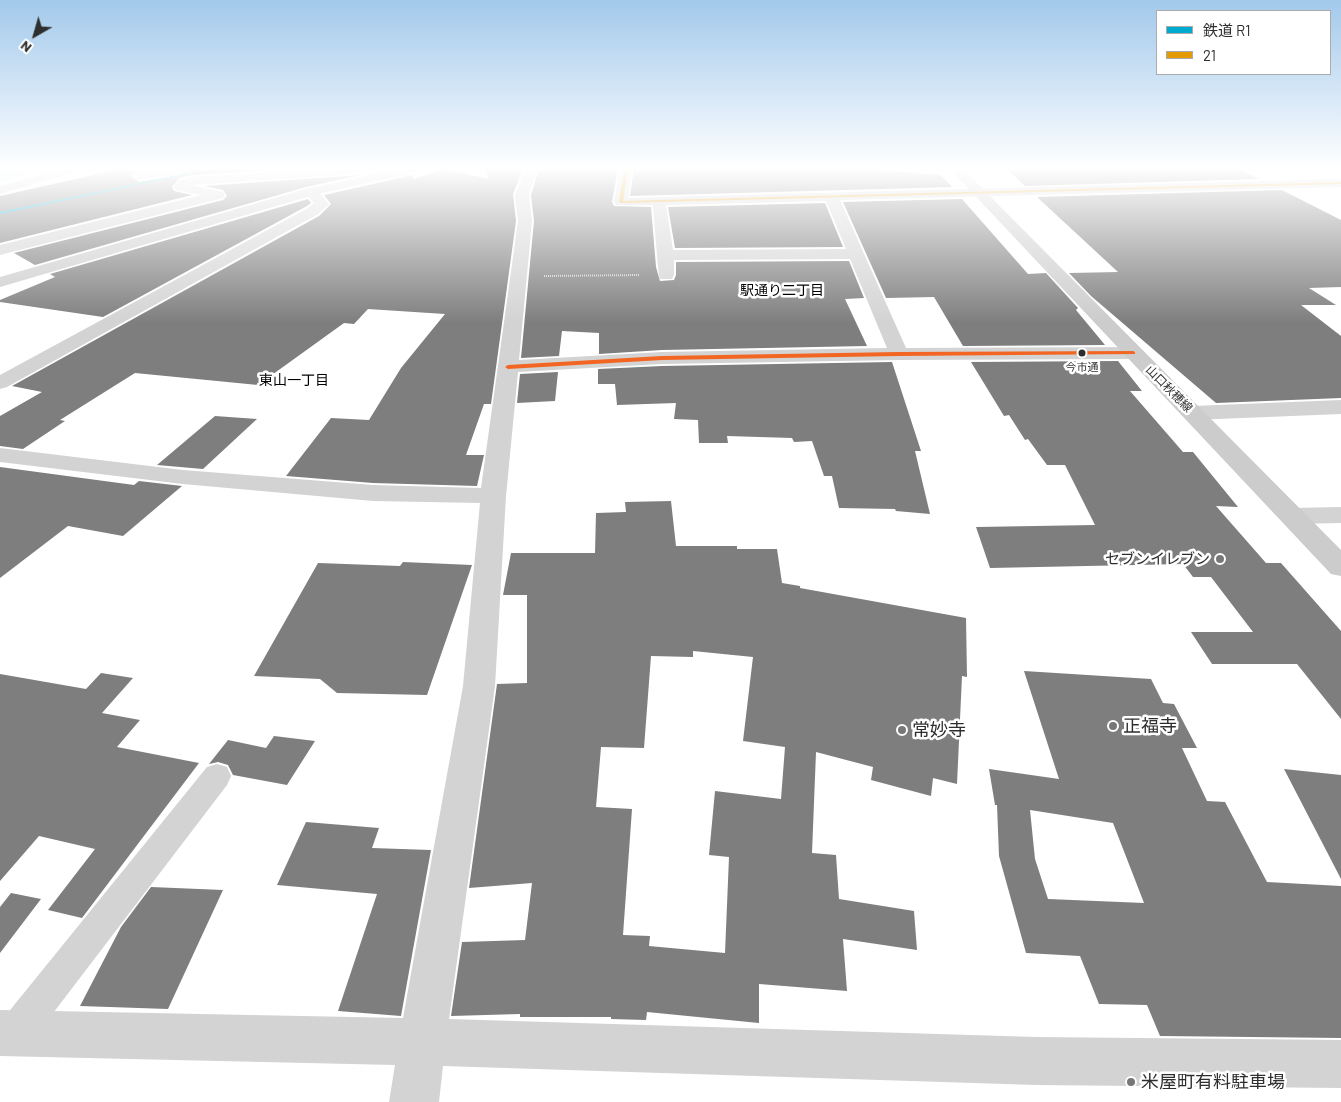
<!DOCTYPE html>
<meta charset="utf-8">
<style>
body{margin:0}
#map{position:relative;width:1341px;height:1102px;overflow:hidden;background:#fff;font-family:Barlow,"Noto Sans JP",sans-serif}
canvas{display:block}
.legend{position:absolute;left:1156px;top:10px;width:175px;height:65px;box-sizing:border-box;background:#fff;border:1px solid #ababab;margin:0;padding:6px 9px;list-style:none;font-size:15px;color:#2e2e2e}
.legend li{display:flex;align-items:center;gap:10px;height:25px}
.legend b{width:25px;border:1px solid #ababab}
.north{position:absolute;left:10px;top:10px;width:50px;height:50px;-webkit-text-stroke:4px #fff;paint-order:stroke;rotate:218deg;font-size:14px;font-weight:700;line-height:20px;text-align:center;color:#2e2e2e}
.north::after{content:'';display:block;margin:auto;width:18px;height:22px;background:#2e2e2e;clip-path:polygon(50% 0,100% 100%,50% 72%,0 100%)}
</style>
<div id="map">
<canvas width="1341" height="1102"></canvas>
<ul class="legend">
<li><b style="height:6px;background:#00a9ce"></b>鉄道 R1</li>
<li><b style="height:6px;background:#e39a05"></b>21</li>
</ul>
<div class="north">N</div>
</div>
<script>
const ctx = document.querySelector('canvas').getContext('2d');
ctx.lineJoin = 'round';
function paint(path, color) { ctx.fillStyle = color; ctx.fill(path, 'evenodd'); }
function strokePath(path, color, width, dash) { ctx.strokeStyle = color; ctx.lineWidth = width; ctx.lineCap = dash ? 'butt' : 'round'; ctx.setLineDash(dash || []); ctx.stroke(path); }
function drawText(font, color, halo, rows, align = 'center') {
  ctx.font = font + ' Barlow,"Noto Sans JP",sans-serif'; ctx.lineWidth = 5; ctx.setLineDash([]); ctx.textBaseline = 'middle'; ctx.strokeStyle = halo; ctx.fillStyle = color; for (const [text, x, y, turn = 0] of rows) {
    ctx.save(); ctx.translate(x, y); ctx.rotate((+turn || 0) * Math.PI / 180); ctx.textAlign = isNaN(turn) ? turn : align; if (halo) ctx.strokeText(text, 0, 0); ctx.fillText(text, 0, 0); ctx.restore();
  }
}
paint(new Path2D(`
 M4,169H48L0,182V170Z`), '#dae9f0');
paint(new Path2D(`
 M120,169H151L133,172L131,176L139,182L180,175L188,169H294L193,175L179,178L172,187L174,191L192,195L0,243V196Z
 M444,169L489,179L485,169H523L513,194L516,221L491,404H484L466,455H484L477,486L373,483L286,476L331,418L369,420L401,368L445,314L368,309L354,324L344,323L258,385L135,373L60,420L65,421L23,449L0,446V416L42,392L12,386L319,216L331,204L324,195L413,175V179Z
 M539,169H618L612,202L614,206L651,207L656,267L660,281L674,280L676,275V262L849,261L864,298L845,299L867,346L662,350L599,354V333L562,331L559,356L521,358L534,221L531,195Z
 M634,169H865L941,175L952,187L630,196Z
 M1007,169H1238L1259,179L1025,186Z
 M361,175L306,187L35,265L14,253L223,200L227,196L223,190L204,186Z
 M1282,190L1341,220V287L1309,288L1336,305H1301L1341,336V398L1216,403L1091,296L1069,273L1118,272L1037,197Z
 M308,199L311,203L307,206L103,317L0,302V300L55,277L50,274Z
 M962,199L1028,274L1046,273L1078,308L1076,310L1105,345L963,346L934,297L886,298L843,202Z
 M825,203L843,247L675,248L668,207Z
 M1118,361L1142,391H1130L1183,452H1193L1238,507L1216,506L1266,563H1281L1341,631V719L1297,664H1212L1191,632H1253L1211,577H1193L1183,564L990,568L976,527L1095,525L1065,465H1047L1028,439L1025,440L1009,415L1004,416L971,362Z
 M892,362L921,451H915L930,514L896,511L895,509L839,508L832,476H824L812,441L794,442L792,438L727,436L728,443H699L698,420L674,419L676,403L617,405L615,384H598V369L662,366Z
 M558,372L555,401L517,403L520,374Z
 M215,416L257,419L203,469L157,465Z
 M0,467L134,485L139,481L182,486L123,536L68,526L0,578Z
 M671,501L676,546H737V549H777L782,583L800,586V588L966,618L967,677L962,676L957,784L933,778L931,796L871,780L873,767L816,752L812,853L836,855L839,899L914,911L917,950L843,939L847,991L759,984V1023L647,1012L646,1020L611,1019V1017H520V1014L451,1016L462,942L525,940L532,883L469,888L497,684L527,683V595H503L511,553H595L596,513L626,512L625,502ZM693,651L753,657L743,741L785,747L781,799L715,791L709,855L729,857L725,953L649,946L650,936L623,935L632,809L596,807L601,747L644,748L651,656L693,657Z
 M403,562L472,565L427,695L337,693L320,679L254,676L318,563L400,566Z
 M1024,671L1151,679L1163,703L1174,704L1197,748H1182L1207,801L1225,802L1267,882L1341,886V1038L1160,1036L1147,1005L1099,1004L1080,956L1026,953L999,856L997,805H995L989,769L1059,779ZM1030,810L1113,823L1144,903L1048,899L1035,859Z
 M101,673L133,678L102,713L140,720L117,747L199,763L82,918L48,910L95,849L39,836L0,881V674L86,689Z
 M274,736L315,741L287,785L233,775L228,765L218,762L209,764L228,740L266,748Z
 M1284,769L1341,775V879Z
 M306,822L379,828L372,848L431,850L401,1016L338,1011L377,894L277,885Z
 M151,887L223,890L168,1009L80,1006L121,927Z
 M11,893L41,899L0,953V907Z`), '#7e7e7e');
strokePath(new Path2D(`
 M544,276L640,275`), '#d3d3d3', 2, [1, 1]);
paint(new Path2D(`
 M217,764L227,767L231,776L227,785L28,1046L15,1051L2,1046C0,1038 0,1028 2,1020L207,767Z`), '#d3d3d3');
paint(new Path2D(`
 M60,169H78L76,172L0,194V186Z
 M160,169H186L180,173L139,180L133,176L135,173Z
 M317,169H371L365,173L191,185L223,192L225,195L223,198L0,255V245L201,195L176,190L174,187L179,180L193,177Z
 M525,169H537L529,195L532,221L519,360L662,352L887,348L850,259L674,260V275L672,279H660C658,275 654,215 653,205H616L614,202L620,169H632L628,198L1341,179V187L840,200L906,348L1133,347L1140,349L1143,353L1140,357L1133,359L899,360L662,364L518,372L506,496L495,686L449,1019L1036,1037L1341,1040V1088L1036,1085L443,1066L439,1102H389L395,1065L0,1056V1010L403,1018L463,686L480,503L373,501L183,484L0,462V448L183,470L373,485L481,488L518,221L515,195ZM826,201L846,249L673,250L666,205Z
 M311,188L316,189L329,204L318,214L7,387L0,389V375L308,208L314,203L304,192Z
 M1341,400V414L1193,420L1185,418L1182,413L1185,408L1193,406Z
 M1341,507V523L1293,524L1284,522L1280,516L1284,510L1293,508Z`), '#d3d3d3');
paint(new Path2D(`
 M398,169H419L417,172L314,195L0,287V277L306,189Z
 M950,169H963L1341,550V576L1331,574Z`), '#ccc');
paint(new Path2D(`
 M624,169H628L623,201L1341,182V184L621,203L619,202Z`), '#e39a05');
paint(new Path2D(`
 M1133,351L1135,352V354L899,356L662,360L508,369L505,367L508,365L662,356L899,352Z`), '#f26522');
paint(new Path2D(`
 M207,169H213L0,214V212Z`), '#00a9ce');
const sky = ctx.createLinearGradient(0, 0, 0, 323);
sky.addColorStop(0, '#a2c9eb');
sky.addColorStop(0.52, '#fff');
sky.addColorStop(1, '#ffffff00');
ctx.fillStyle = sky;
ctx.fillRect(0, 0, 1341, 323);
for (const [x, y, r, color] of [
 [1082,353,4.5,"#2e2e2e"],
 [1220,559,5,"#777"],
 [1113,726,5,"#777"],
 [902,730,5,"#777"],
 [1131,1082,5,"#777"]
]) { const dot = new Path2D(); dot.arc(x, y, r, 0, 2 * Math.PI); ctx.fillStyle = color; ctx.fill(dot); strokePath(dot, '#fff', 2); }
drawText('11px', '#2e2e2e', '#fff', [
 ["今市通",1082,367]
]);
drawText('12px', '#2e2e2e', '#fff', [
 ["山口秋穂線",1169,389,45]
]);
drawText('14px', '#000', '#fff', [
 ["駅通り二丁目",782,290],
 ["東山一丁目",294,380]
]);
drawText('15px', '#2e2e2e', '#fff', [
 ["セブンイレブン",1210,559]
], 'right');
drawText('18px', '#2e2e2e', '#fff', [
 ["正福寺",1123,726],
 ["常妙寺",912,730],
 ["米屋町有料駐車場",1141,1082]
], 'left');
</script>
